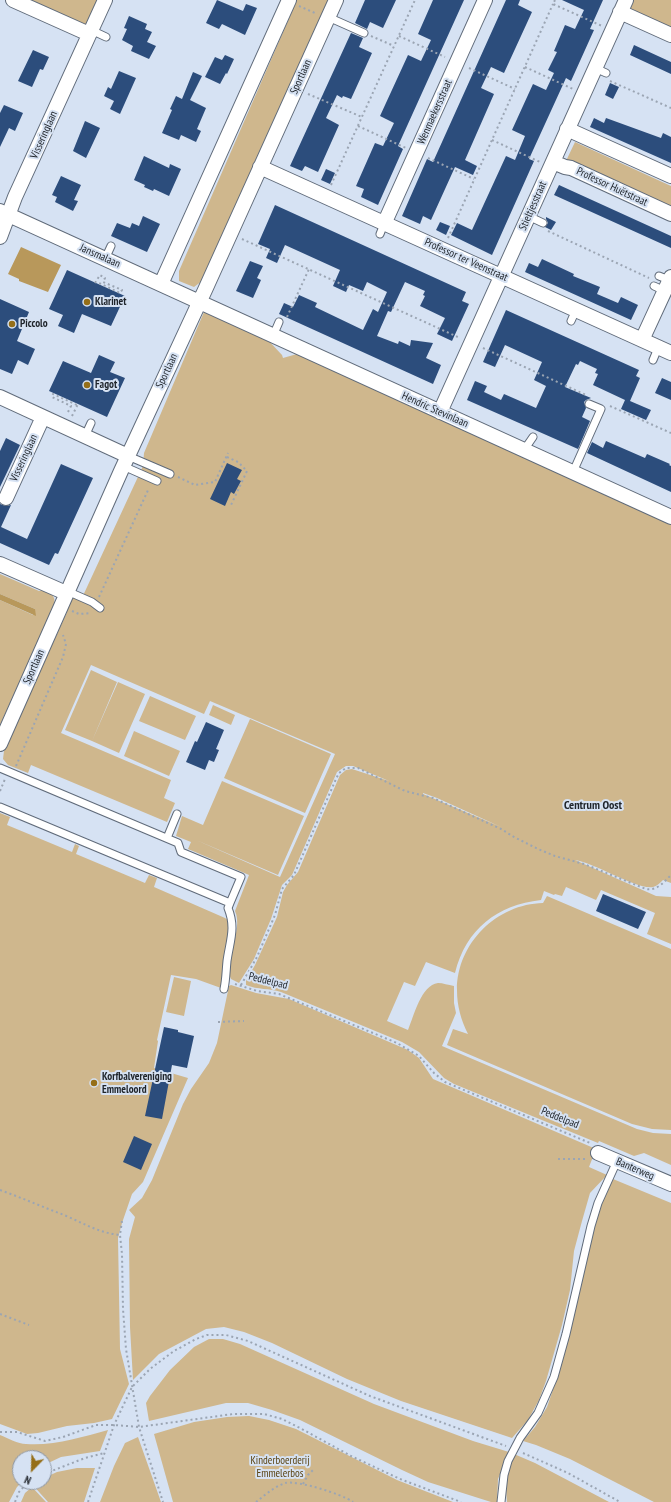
<!DOCTYPE html>
<meta charset="utf-8">
<style>
body{margin:0}
#map{position:relative;width:671px;height:1502px;overflow:hidden;background:#d6e2f3;font-family:"PT Sans Narrow",sans-serif}
canvas{display:block}
.north{position:absolute;left:12px;top:1450px;width:40px;height:40px;box-sizing:border-box;background:#d6e2f3;border:1px solid #8d96a3;border-radius:50%;rotate:203deg;font-size:11px;font-weight:700;line-height:16px;text-align:center;color:#1f242a}
.north::after{content:'';display:block;margin:auto;width:14px;height:18px;background:#956f19;clip-path:polygon(50% 0,100% 100%,50% 72%,0 100%)}
</style>
<div id="map">
<canvas width="671" height="1502"></canvas>
<div class="north">N</div>
</div>
<script>
const ctx = document.querySelector('canvas').getContext('2d');
ctx.lineJoin = 'round';
function paint(path, color) { ctx.fillStyle = color; ctx.fill(path, 'evenodd'); }
function strokePath(path, color, width, dash) { ctx.strokeStyle = color; ctx.lineWidth = width; ctx.lineCap = dash ? 'butt' : 'round'; ctx.setLineDash(dash || []); ctx.stroke(path); }
function drawText(font, color, halo, rows, align = 'center') {
  ctx.font = font + ' "PT Sans Narrow",sans-serif'; ctx.lineWidth = 4; ctx.setLineDash([]); ctx.textBaseline = 'middle'; ctx.strokeStyle = halo; ctx.fillStyle = color; for (const [text, x, y, turn = 0] of rows) {
    ctx.save(); ctx.translate(x, y); ctx.rotate((+turn || 0) * Math.PI / 180); ctx.textAlign = isNaN(turn) ? turn : align; if (halo) ctx.strokeText(text, 0, 0); ctx.fillText(text, 0, 0); ctx.restore();
  }
}
paint(new Path2D(`
 M26,0H100L87,24L84,25Z
 M297,0H329L202,281L194,287L179,281V271Z
 M630,0H671V31L630,9L629,5Z
 M575,142L671,186V209L566,161Z
 M204,312L216,315L267,339L282,355L283,358L297,354L671,522V883L663,880C660,883 657,886 653,887C637,890 595,863 575,860L656,896L671,897V944L647,934L655,913L601,890L596,900L566,887L562,896L555,894L554,895L544,891L541,900C497,905 466,929 455,973L426,962L415,986L404,982L387,1021L408,1030C414,1016 421,985 438,983C443,983 448,985 454,986V1003L456,1013L442,1046L637,1129L653,1133L671,1134V1165L644,1153L634,1156L599,1141L598,1143L454,1084L444,1078L419,1052L402,1042L281,992C269,988 258,990 246,985V981L255,965L277,917L283,892L287,885L298,872L340,775L346,770L352,769L389,781L353,766H346L337,772L292,875L282,885L271,919L262,940L254,959L239,983L231,979C222,961 244,931 235,911L249,875L188,849L191,842L176,836L182,816L203,825L222,781L304,816L278,875L196,840L280,877L335,754L210,701L204,714L91,665L61,733L171,780L164,798L175,803L167,822L31,765L28,773L8,765L3,759L4,751L67,612L66,607L71,596L81,600L143,466L144,453ZM423,793L437,798L501,827L423,794Z
 M0,574L39,591L46,589C52,594 56,597 54,605L0,725V600L33,615L35,609L0,594Z
 M91,670L117,682L92,741L65,730Z
 M118,682L145,694L119,753L92,741Z
 M150,696L196,716L185,740L139,721Z
 M213,705L235,715L231,725L209,715Z
 M250,719L331,754L305,813L224,778Z
 M134,731L180,751L169,776L124,756Z
 M0,813L10,817L7,825L72,852L75,844L79,846L76,854L145,883L149,875L157,878L154,887L225,918L228,920L230,928L221,988L196,979L171,975L157,1040L158,1041L154,1068L188,1078L143,1182L132,1194L122,1223L118,1238L120,1349L129,1384L112,1419L94,1423L67,1426L38,1433L27,1434L0,1424Z
 M547,896L671,949V1130L652,1129L632,1124L447,1045L453,1029L468,1034C461,1020 457,1006 457,990C457,943 497,904 543,903Z
 M174,977L191,981L184,1016L166,1012Z
 M231,985L256,993L289,999L408,1050L419,1058L433,1079L596,1149L589,1167L607,1175L590,1193L582,1221L574,1251L570,1290L562,1325L546,1381L539,1400L528,1420L512,1438L401,1401L347,1379L272,1343L244,1332L224,1327L206,1329L159,1354L133,1380L130,1327L129,1239L135,1217L129,1210L142,1198L152,1180L183,1104L191,1089L209,1063L217,1043L229,986Z
 M613,1179L671,1203V1502H654L570,1459L536,1445L523,1441L535,1427L547,1407L557,1378L588,1244L601,1202Z
 M209,1339H223L240,1344L374,1404L473,1441L509,1452L498,1479L497,1502H491L428,1482L402,1470L300,1420L272,1410L248,1403H226L149,1421L146,1403L150,1396L170,1370L194,1347Z
 M249,1416L269,1420L296,1429L397,1480L453,1502H173L154,1434L194,1422L227,1417Z
 M108,1430L100,1451L61,1457L44,1465V1458H20V1482H22L17,1487L9,1502H0V1435C8,1438 18,1444 26,1444C54,1446 82,1437 108,1430Z
 M138,1437L161,1502H100L114,1466L125,1443Z
 M514,1454L535,1463L609,1502H507C505,1484 507,1471 514,1454Z
 M77,1468H95L84,1502H48L31,1483L34,1482H44V1478L57,1472Z
 M32,1487L46,1502H21L25,1493Z`), '#cfb78d');
paint(new Path2D(`
 M21,247L61,265L48,292L19,281V279L8,274Z
 M0,594L35,609L36,616L0,600Z`), '#b8985b');
paint(new Path2D(`
 M217,0L243,11L246,4L257,8L245,35L222,24L219,29L206,23Z
 M365,0H396L383,28L370,22L367,29L355,23Z
 M433,0H464L398,146L403,149L378,205L361,197L364,189L356,186L375,143L383,146L394,123L380,116L408,55L421,61L431,40L418,34Z
 M506,0H520L518,5L532,12L504,73L491,67L481,88L494,94L465,160L477,166L473,175L455,167L431,220L423,216L420,224L402,216L427,159L433,162Z
 M562,0H603L590,29L594,30L571,81L566,78L529,159L534,161L492,255L451,235L457,223L472,230L506,156L515,160L525,136L512,130L533,84L546,90L554,73L548,70L557,52L554,51L565,25L575,29L584,10Z
 M129,16L147,24L145,29L152,32L147,42L156,46L149,59L131,51L133,46L122,40L127,29L124,28Z
 M351,33L363,38L359,47L372,53L351,99L343,96L342,98L337,95L326,118L339,125L318,172L305,166L302,171L290,166Z
 M634,45L671,62V74L630,55Z
 M33,50L49,57L43,70L40,69L32,87L18,81Z
 M225,55L234,59L227,74L226,73L220,84L205,77L215,57L222,60Z
 M119,71L136,78L120,114L110,109L114,101L104,96L108,87L111,89Z
 M193,72L202,76L190,100L206,108L197,129L201,131L196,142L181,135L179,140L162,133L172,110L170,109L176,96L182,99Z
 M610,83L619,87L613,99L605,95Z
 M4,105L23,113L15,131L9,128L0,147V113Z
 M594,118L604,123L606,118L661,138L663,133L671,137V163L590,127Z
 M85,121L100,128L86,158L73,151Z
 M144,156L169,168L170,164L181,169L169,196L154,189L153,191L144,187L145,185L134,180Z
 M326,169L335,173L330,184L321,180Z
 M61,176L81,185L74,200L78,201L73,211L55,202L57,197L52,195Z
 M559,185L671,236V248L554,195Z
 M275,205L466,292L462,301L469,304L452,341L437,334L445,318L420,306L425,296L423,295L425,291L405,282L391,312L388,311L377,336L398,344L399,341L410,346L411,340L433,343L426,358L441,365L433,384L279,314L284,303L293,307L299,295L317,303L315,307L363,330L373,309L378,312L387,292L367,282L363,291L349,285L346,292L333,286L340,270L285,245L277,263L266,258L270,249L258,244Z
 M143,216L160,224L147,252L111,236L117,223L130,228L132,223L139,226Z
 M546,217L556,222L551,230L545,227L548,223L546,219Z
 M440,222L450,226L446,235L436,230Z
 M542,259L574,274L573,276L600,287L597,294L618,303L621,297L638,305L631,320L525,272L529,263L538,267Z
 M250,261L263,266L257,278L261,280L253,298L236,291Z
 M67,270L125,296L111,326L82,314L74,333L58,326L63,315L49,309Z
 M0,299L29,312L17,341L35,349L28,365L18,360L12,374L0,369Z
 M506,310L639,370L636,376L640,378L630,401L651,410L646,420L621,409L625,400L593,385L598,374L595,373L597,369L580,361L578,365L576,364L565,387L591,398L586,400L584,402L586,408L582,417L590,421L578,449L467,400L475,381L487,386L484,392L501,400L504,394L536,408L546,386L534,380L542,362L505,345L495,367L483,362Z
 M99,355L115,362L110,372L125,378L107,417L49,391L63,361L91,373Z
 M662,378L671,382V400L655,393Z
 M6,438L20,445L0,487V451Z
 M606,441L645,458L647,454L670,464L669,465L671,466V492L587,453L592,442L603,448Z
 M227,463L242,470L237,479L241,481L234,494L231,492L225,506L210,499Z
 M61,464L93,478L58,554L55,553L49,565L0,543V504L6,506L11,505L1,527L27,539Z
 M206,722L224,730L216,749L219,750L214,762L209,760L205,770L186,762L195,741L197,742Z
 M603,894L646,912L638,929L596,911Z
 M164,1027L178,1030V1032L194,1036L187,1068L172,1065L162,1119L145,1116Z
 M134,1136L152,1144L141,1170L123,1162Z`), '#2c4d7c');
const service = new Path2D(`
 M328,17L364,33
 M91,30L106,37
 M595,68L606,73
 M528,216L543,223
 M380,234L384,224
 M105,259L111,246
 M659,276L669,280
 M654,286L665,291
 M571,321L576,310
 M273,336L279,322
 M653,360L658,348
 M85,436L91,423
 M524,450L533,437
 M128,456L170,474
 M123,466L157,481
 M573,472L601,409L589,404
 M67,591L92,602L100,608
 M0,768L178,843L181,852L241,877L230,903
 M0,807L230,903L228,908C236,928 230,940 227,961C226,971 226,980 224,989
 M167,838L177,814
 M501,1502L504,1475L508,1461L520,1438L538,1413L554,1377L566,1334L591,1226L598,1203L617,1161`);
const minor = new Path2D(`
 M13,0L89,34
 M620,12L671,35
 M567,129L671,176
 M553,162L565,167L571,168L671,214
 M260,167L671,353
 M0,211L671,517
 M384,224L485,0
 M0,237L15,197L105,0
 M161,284L289,0
 M642,340L671,277
 M0,397L128,456
 M440,412L626,0
 M6,498L43,417
 M0,564L66,593
 M0,744L121,471L205,290L336,0
 M598,1153L671,1184`);
strokePath(service, '#606b7a', 9);
strokePath(minor, '#606b7a', 16);
strokePath(new Path2D(`
 M555,0L553,4L602,26
 M299,6L315,13
 M371,36L394,46
 M399,36L445,57
 M525,67L573,89
 M469,68L515,89
 M610,81L671,108
 M308,94L362,117
 M358,126L406,148
 M492,140L540,162
 M428,158L474,179
 M331,185L415,0
 M548,231L649,278
 M448,238L553,4
 M242,239L460,338
 M95,283L100,275L105,278L103,282L122,290L120,293L97,282
 M287,317L309,269
 M483,348L586,395
 M610,406L671,433
 M68,412L71,406L52,397L53,394L77,405
 M72,416L78,404
 M227,457L238,462L247,471L231,505
 M178,477L195,485L215,482L228,453
 M99,597L149,488
 M72,611L79,614L91,613
 M16,766L63,657L66,644L63,635
 M0,791L5,779
 M235,984L257,991L279,994L397,1043L419,1056L434,1073L445,1082L590,1143
 M241,985L257,957L275,915L282,889L294,875L336,779L339,773L346,768H358L405,791L433,798L501,829L514,837L538,849L555,856L584,864L646,889C657,891 664,882 671,875
 M218,1022L244,1021
 M558,1159H586
 M0,1190C22,1198 43,1207 64,1215C83,1223 99,1233 120,1235
 M122,1221L120,1235L122,1254L123,1309L126,1349L139,1427L163,1502
 M0,1314L29,1325
 M0,1432H17L45,1441L63,1437L96,1425H114L139,1427L233,1414H264L282,1419L300,1428L351,1456L400,1479L461,1502
 M523,1453L568,1473L620,1502
 M44,1474L85,1458L104,1453
 M303,1484L308,1475L313,1470
 M15,1502L19,1492L28,1482
 M88,1502L114,1425L132,1387L150,1369L174,1351L196,1339L207,1335H226L248,1341L370,1396L506,1446
 M256,1502C265,1495 274,1487 285,1483C297,1480 342,1494 353,1502`), '#9ba5b3', 2, [2, 3]);
strokePath(service, '#fff', 7);
strokePath(minor, '#fff', 14);
for (const [x, y, r, color] of [
 [87,302,4,"#956f19"],
 [12,324,4,"#956f19"],
 [87,385,4,"#956f19"],
 [94,1083,4,"#956f19"]
]) { const dot = new Path2D(); dot.arc(x, y, r, 0, 2 * Math.PI); ctx.fillStyle = color; ctx.fill(dot); strokePath(dot, '#d6e2f3', 1.5); }
drawText('11px', '#1f242a', '#d6e2f3', [
 ["Sportlaan",301,77,-66],
 ["Wenmaekersstraat",435,112,-66],
 ["Visseringlaan",44,135,-66],
 ["Professor Huëtstraat",612,187,25],
 ["Stieltjesstraat",533,206,-66],
 ["Jansmalaan",100,256,24],
 ["Professor ter Veenstraat",466,260,24],
 ["Sportlaan",167,371,-65],
 ["Hendric Stevinlaan",435,410,24],
 ["Visseringlaan",24,458,-65],
 ["Sportlaan",34,667,-66],
 ["Peddelpad",268,981,14],
 ["Peddelpad",560,1118,22],
 ["Banterweg",635,1169,23]
]);
drawText('bold 11px', '#1f242a', '#d6e2f3', [
 ["Klarinet",95,302],
 ["Piccolo",20,324],
 ["Fagot",95,385],
 ["Korfbalvereniging",102,1077],
 ["Emmeloord",102,1090]
], 'left');
drawText('11px', '#594211', '#d6e2f3', [
 ["Kinderboerderij",280,1461],
 ["Emmelerbos",280,1474]
]);
drawText('bold 12px', '#1f242a', '#d6e2f3', [
 ["Centrum Oost",593,806]
]);
</script>
